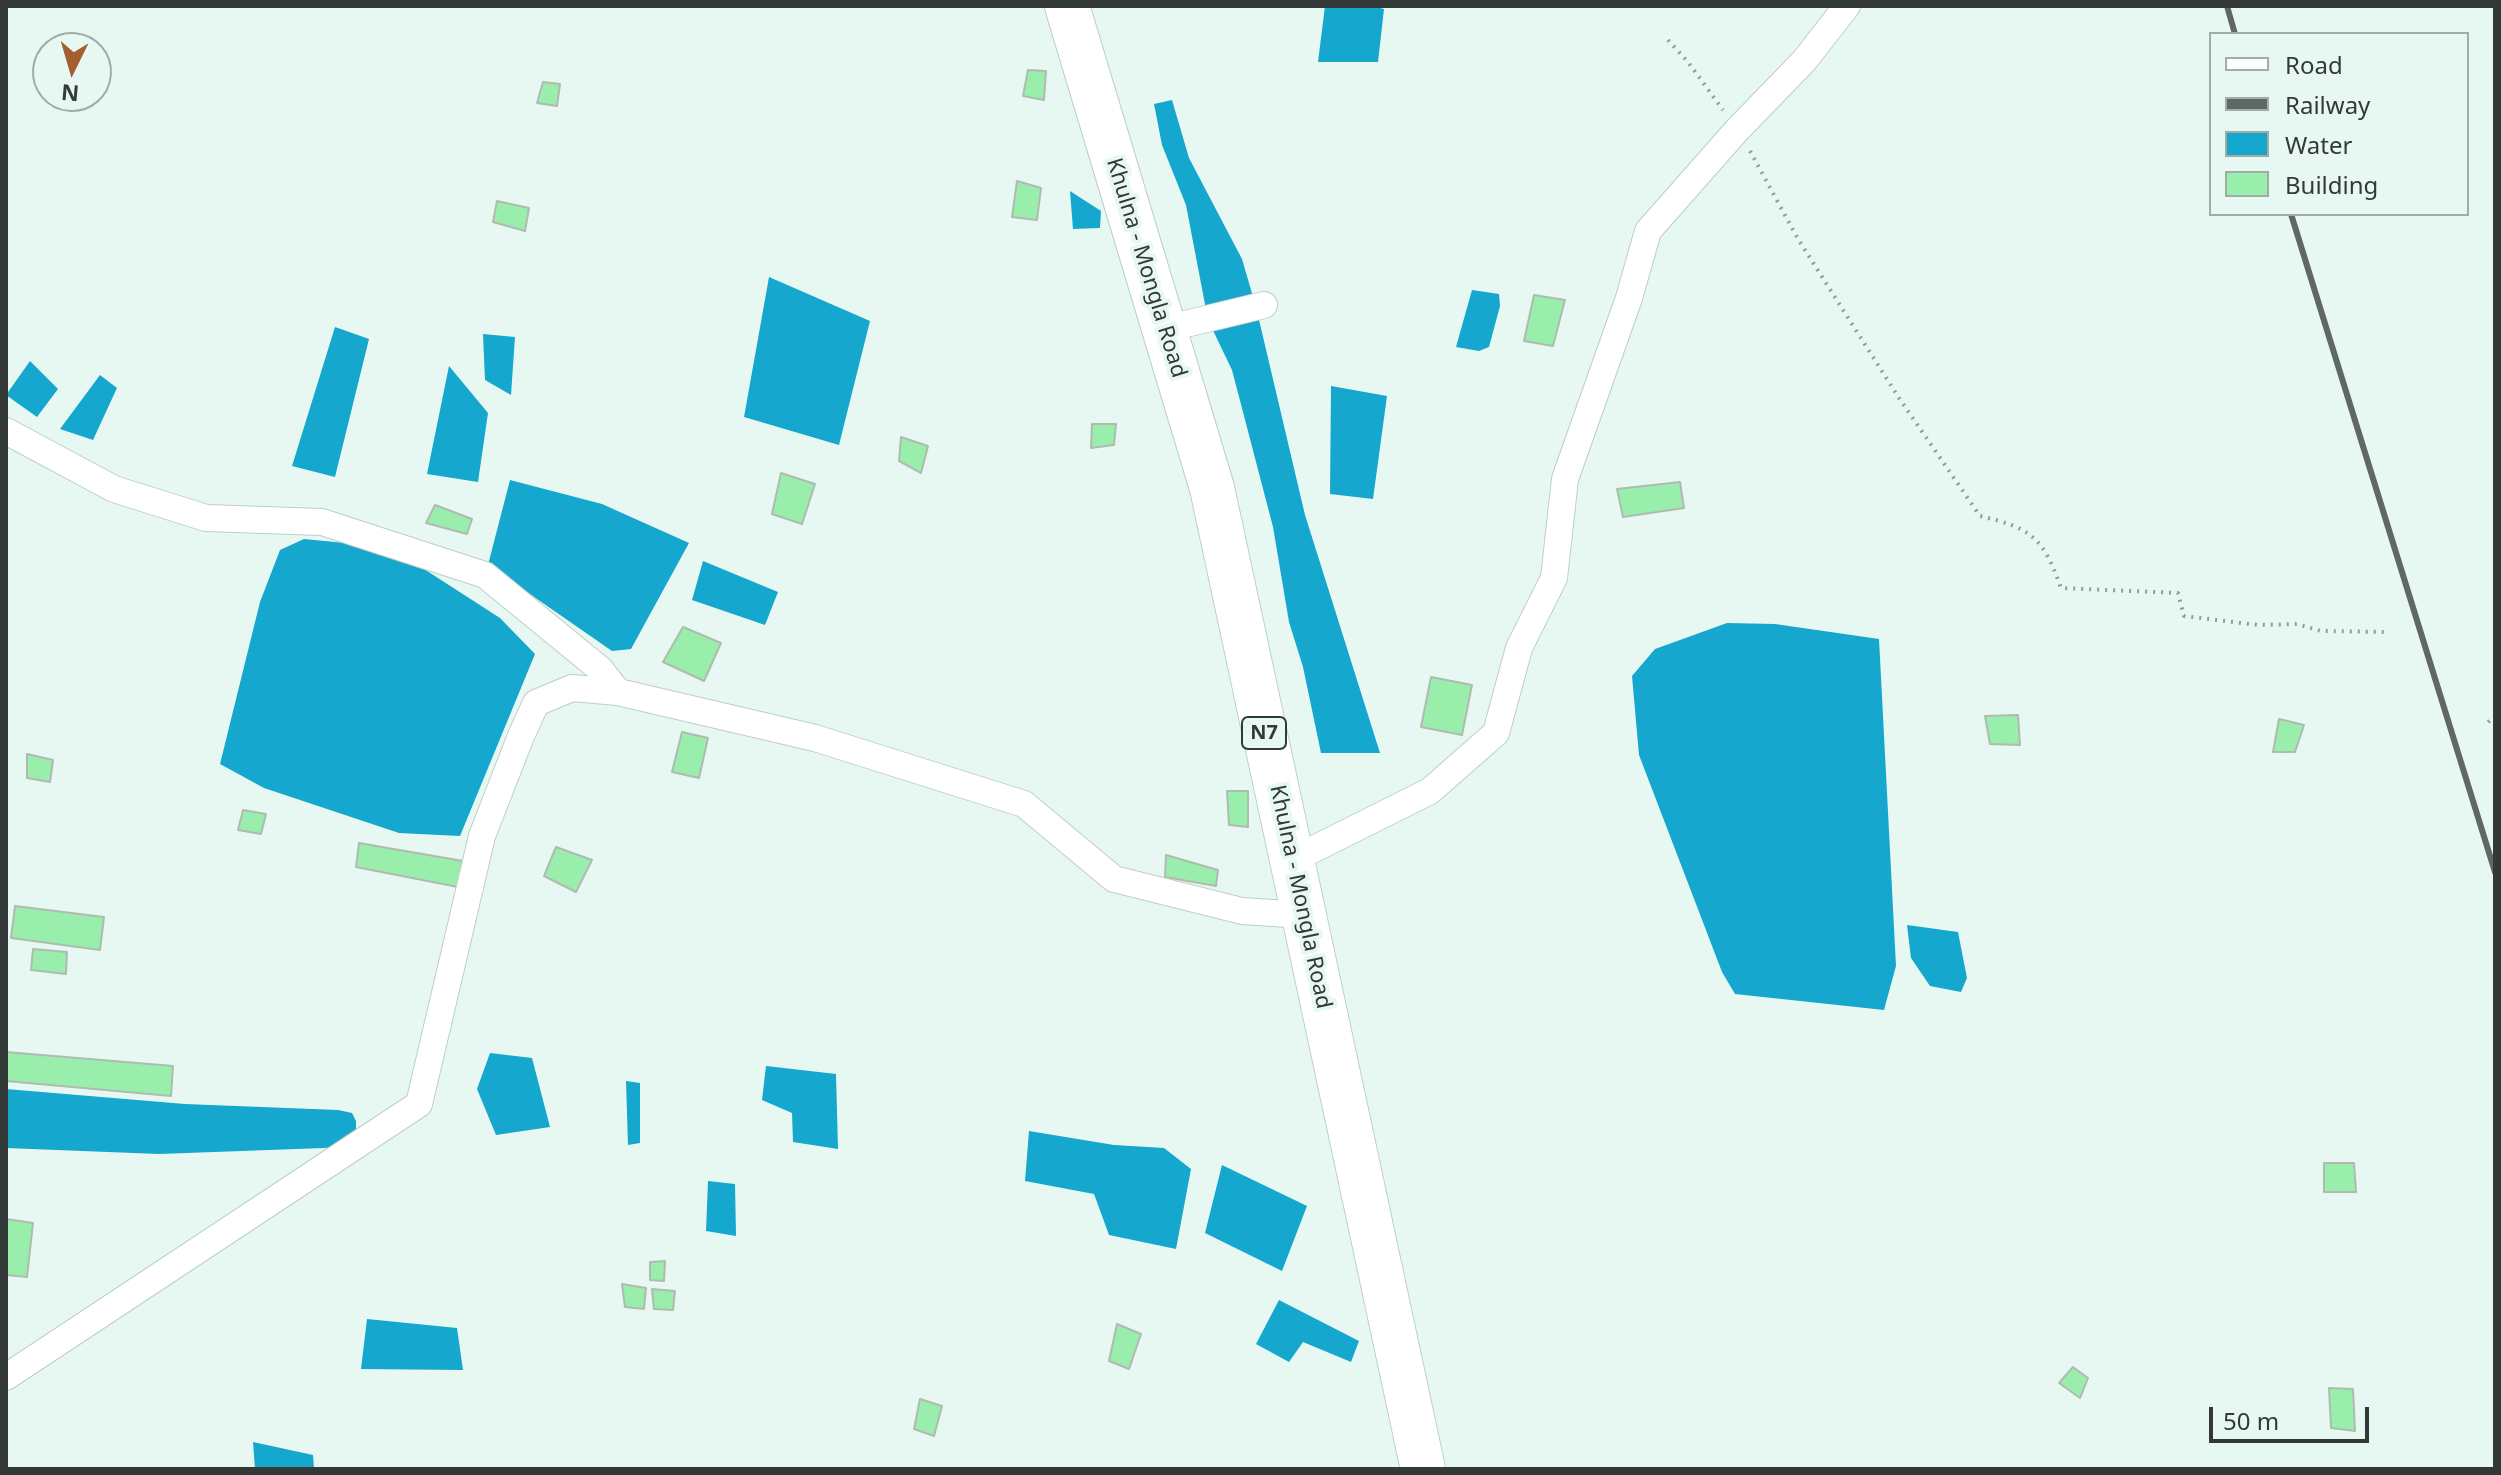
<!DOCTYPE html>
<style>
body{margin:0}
#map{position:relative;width:2501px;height:1475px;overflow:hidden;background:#e7f8f3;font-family:"Noto Sans",sans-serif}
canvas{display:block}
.frame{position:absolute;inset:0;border:8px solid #333937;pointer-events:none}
.legend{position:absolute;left:2209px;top:32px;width:260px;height:184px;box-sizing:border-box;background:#e7f8f3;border:2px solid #9faca8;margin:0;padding:10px 14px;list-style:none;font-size:24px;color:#333937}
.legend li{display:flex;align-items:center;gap:16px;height:40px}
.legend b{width:40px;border:2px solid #9faca8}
.north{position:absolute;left:32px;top:32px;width:80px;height:80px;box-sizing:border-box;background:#e7f8f3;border:2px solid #9faca8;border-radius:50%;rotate:185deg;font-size:22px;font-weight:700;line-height:32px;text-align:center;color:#333937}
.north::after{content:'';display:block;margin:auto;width:28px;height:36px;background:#a35f30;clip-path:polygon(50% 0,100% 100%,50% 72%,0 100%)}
.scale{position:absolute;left:2209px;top:1407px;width:160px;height:36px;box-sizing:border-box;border:4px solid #333937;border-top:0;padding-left:10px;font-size:24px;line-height:28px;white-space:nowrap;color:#333937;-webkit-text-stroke:6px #e7f8f3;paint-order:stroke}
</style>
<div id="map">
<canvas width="2501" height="1475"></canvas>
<div class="frame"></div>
<ul class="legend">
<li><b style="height:10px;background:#fff"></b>Road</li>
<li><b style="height:10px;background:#5f6865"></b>Railway</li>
<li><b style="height:22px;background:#15a7ce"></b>Water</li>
<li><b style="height:22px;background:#9aeeac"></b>Building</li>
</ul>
<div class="north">N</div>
<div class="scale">50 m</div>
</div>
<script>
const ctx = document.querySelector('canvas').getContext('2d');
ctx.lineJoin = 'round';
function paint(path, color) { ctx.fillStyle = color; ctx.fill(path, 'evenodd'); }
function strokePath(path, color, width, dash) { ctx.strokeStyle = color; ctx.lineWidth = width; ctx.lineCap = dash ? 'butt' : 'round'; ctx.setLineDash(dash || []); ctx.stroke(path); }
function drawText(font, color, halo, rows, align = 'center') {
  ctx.font = font + ' "Noto Sans",sans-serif'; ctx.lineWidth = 8; ctx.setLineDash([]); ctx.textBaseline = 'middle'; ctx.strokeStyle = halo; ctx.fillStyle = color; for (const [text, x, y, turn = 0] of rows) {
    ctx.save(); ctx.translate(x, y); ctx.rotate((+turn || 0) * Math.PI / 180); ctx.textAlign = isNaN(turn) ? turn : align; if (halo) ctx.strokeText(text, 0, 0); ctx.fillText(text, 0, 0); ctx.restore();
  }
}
paint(new Path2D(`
 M1325,6H1373L1384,9L1378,62H1318Z
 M1172,100L1189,158L1242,259L1256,307L1305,515L1380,753H1321L1303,667L1289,622L1273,527L1232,370L1208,320L1186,205L1162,145L1154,104Z
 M1070,191L1101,211L1100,228L1073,229Z
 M769,277L870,321L839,445L744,417Z
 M1472,290L1499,294L1500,306L1489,347L1479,351L1456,347Z
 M335,327L369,339L335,477L292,466Z
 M483,334L515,337L511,395L485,380Z
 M30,361L58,389L37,417L6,395Z
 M449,366L488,413L478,482L427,474Z
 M100,375L117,388L93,440L60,429Z
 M1331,386L1387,396L1373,499L1330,494Z
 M510,480L602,504L689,543L631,649L612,651L488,565Z
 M304,539L355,544L424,569L500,618L535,654L460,836L399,833L264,788L220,764L260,602L280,550Z
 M703,561L778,592L765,625L692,600Z
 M1727,623L1775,624L1879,639L1896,966L1884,1010L1735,994L1722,972L1639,755L1632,676L1655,649Z
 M1907,925L1958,932L1967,978L1961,992L1930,986L1911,958Z
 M490,1053L532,1058L550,1127L496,1135L477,1089Z
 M766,1066L836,1074L838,1149L793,1142L792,1113L762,1100Z
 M626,1081L640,1083V1143L628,1145Z
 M6,1089L185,1104L338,1110L352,1113L356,1121V1132L338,1147L324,1148L159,1154L6,1148Z
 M1029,1131L1114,1145L1164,1148L1191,1169L1176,1249L1109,1235L1094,1194L1025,1181Z
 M1222,1165L1307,1206L1282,1271L1205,1233Z
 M708,1181L735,1184L736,1236L706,1231Z
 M1279,1300L1359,1341L1351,1362L1303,1342L1289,1362L1256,1344Z
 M367,1319L457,1328L463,1370L361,1369Z
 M253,1442L313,1455L314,1469H255Z`), '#15a7ce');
const building = new Path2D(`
 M1028,70L1046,71L1044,100L1023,96Z
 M543,82L560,84L557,106L537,103Z
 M1017,181L1041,188L1037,220L1012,217Z
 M497,201L529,208L525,231L493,222Z
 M1534,295L1565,300L1553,346L1524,341Z
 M1092,424H1116L1114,445L1091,448Z
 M901,437L928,446L921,473L899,461Z
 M781,473L815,484L802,524L772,514Z
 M1680,482L1684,508L1623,517L1617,489Z
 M435,505L472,519L467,534L426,523Z
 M683,627L721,643L704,681L663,662Z
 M1431,677L1472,685L1462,735L1421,727Z
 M2018,715L2020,745L1990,744L1985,716Z
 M2279,719L2304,725L2295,752H2273Z
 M682,732L708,738L699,778L672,772Z
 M27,754L53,760L50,782L27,778Z
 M1227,791H1248V827L1229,825Z
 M243,810L266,814L261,834L238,830Z
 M359,843L463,861L458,887L356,867Z
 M556,847L592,860L576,892L544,876Z
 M1166,855L1218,870L1216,886L1165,877Z
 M15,906L104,917L100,950L11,938Z
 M33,949L67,952L66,974L31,970Z
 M6,1052L173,1066L171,1096L6,1081Z
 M2324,1163H2354L2356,1192H2324Z
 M6,1219L33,1223L27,1277L6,1275Z
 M665,1261L664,1281L650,1280V1262Z
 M622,1284L646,1288L644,1309L625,1307Z
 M652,1289L675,1291L673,1310L654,1309Z
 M1117,1324L1141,1334L1129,1369L1109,1361Z
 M2073,1367L2088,1378L2080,1398L2059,1383Z
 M2329,1388L2353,1389L2355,1431L2331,1428Z
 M920,1399L942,1406L934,1436L914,1429Z`);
paint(building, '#9aeeac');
strokePath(building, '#afbbb1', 2);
const street = new Path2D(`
 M1165,329L1264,305
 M6,431L114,489L206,518L322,522L485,575L600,669L618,692L572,688L536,703L521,736L482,836L419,1104L6,1377
 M618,692L815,738L1024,804L1114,879L1242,911L1303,915
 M1292,860L1430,791L1496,733L1519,648L1554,578L1565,479L1629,298L1648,231L1738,129L1804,61L1847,6`);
const highway = new Path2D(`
 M1067,6L1212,488L1423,1469`);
strokePath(street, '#bdcec8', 28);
strokePath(highway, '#bdcec8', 46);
strokePath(new Path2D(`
 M1668,40L1688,62L1723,110
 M1750,151L1798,239L1899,398L1980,516C2031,528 2043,537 2061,588L2178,593L2184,616L2258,625L2297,624L2321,631L2384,632
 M2488,722L2495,716`), '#909c98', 4, [2, 6]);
strokePath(street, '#fff', 26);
strokePath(highway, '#fff', 44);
strokePath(new Path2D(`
 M2227,6L2235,34
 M2291,214L2495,872`), '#5f6865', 6);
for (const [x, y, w] of [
 [1264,733,44]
]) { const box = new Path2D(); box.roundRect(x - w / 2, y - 16, w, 32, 6); ctx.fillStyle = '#e7f8f3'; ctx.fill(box); strokePath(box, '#333937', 2); }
drawText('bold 20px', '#333937', null, [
 ["N7",1264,733]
]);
drawText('22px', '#333937', '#e7f8f3', [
 ["Khulna - Mongla Road",1146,268,73],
 ["Khulna - Mongla Road",1300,897,78]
]);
</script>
